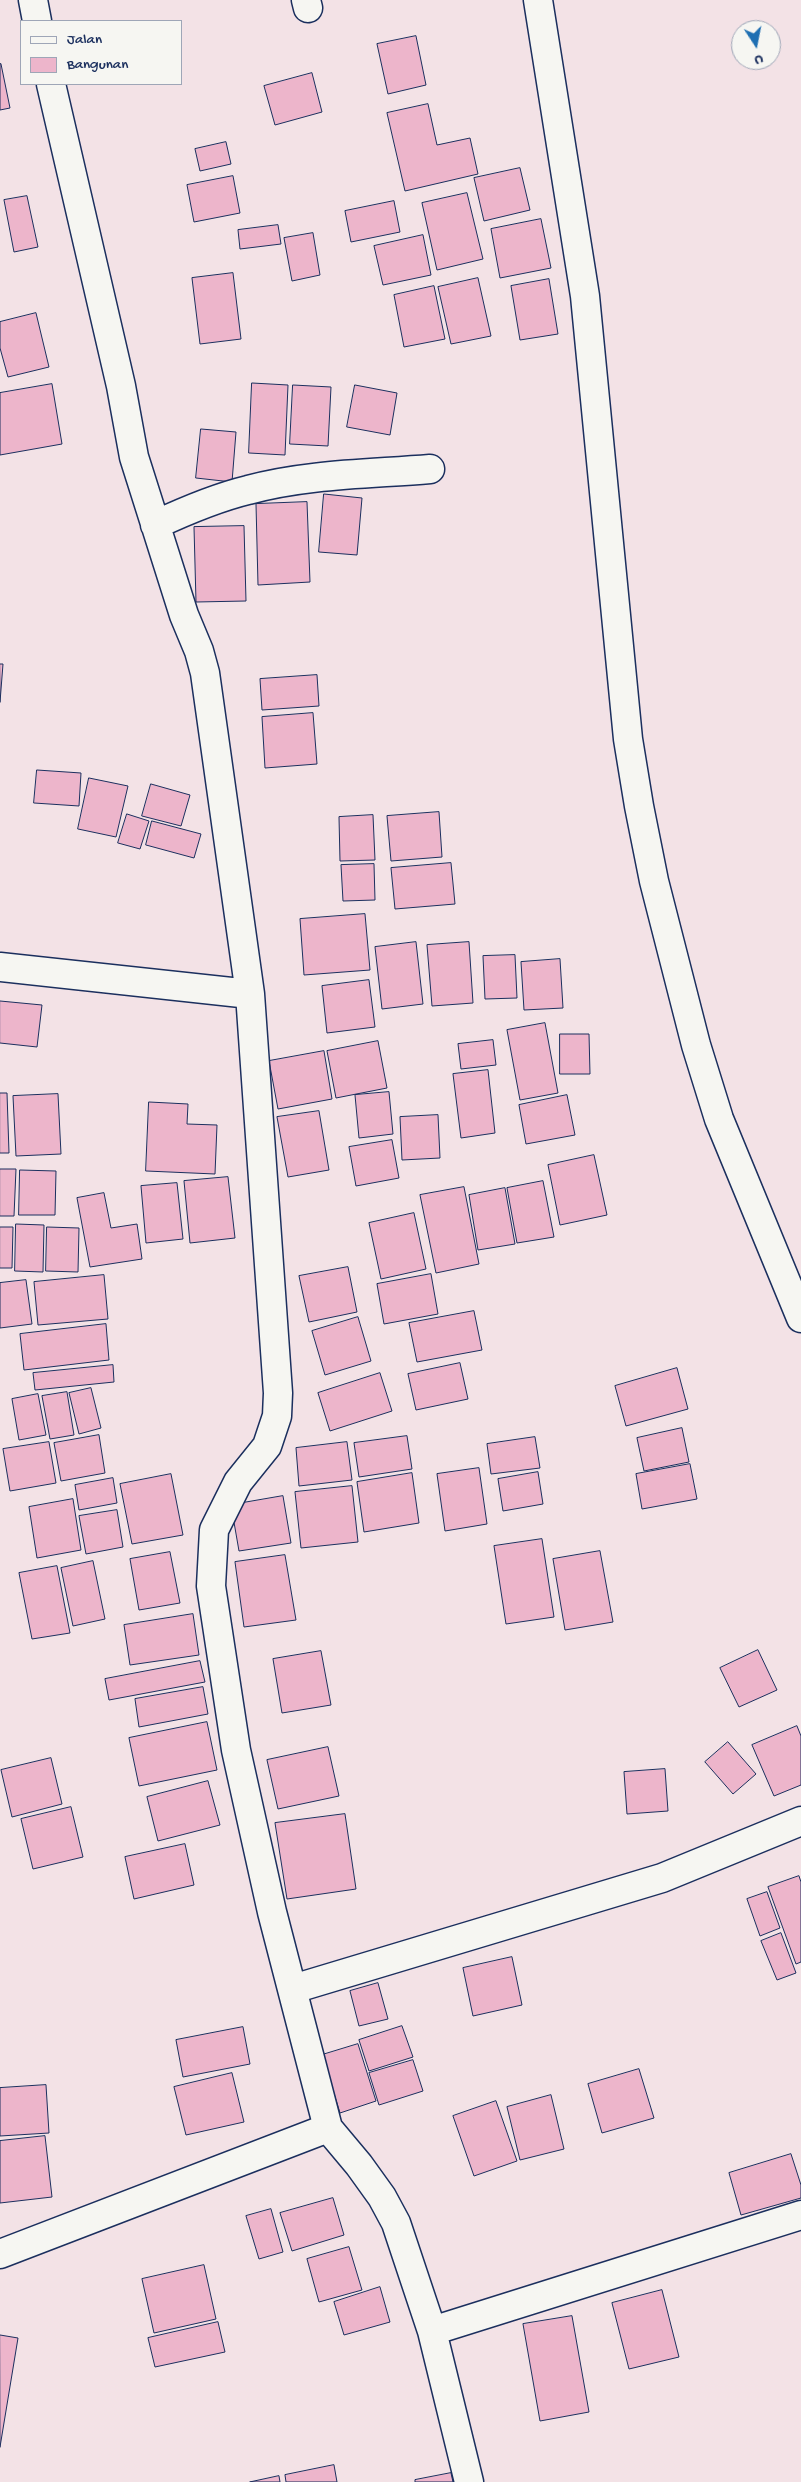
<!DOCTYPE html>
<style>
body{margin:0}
#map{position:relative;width:801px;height:2482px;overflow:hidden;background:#f3e2e6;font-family:"Gochi Hand",sans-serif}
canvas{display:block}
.legend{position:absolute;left:20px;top:20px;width:162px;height:65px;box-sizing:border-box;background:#f6f6f2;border:1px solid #9ea6b7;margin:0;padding:6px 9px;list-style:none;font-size:15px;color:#1b2f5e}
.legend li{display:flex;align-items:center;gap:10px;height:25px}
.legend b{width:25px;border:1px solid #9ea6b7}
.north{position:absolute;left:731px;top:20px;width:50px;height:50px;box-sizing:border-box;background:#f6f6f2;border:1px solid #9ea6b7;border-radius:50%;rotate:169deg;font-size:14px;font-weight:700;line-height:20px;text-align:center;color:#1b2f5e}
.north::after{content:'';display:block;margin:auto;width:18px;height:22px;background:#1f6fb2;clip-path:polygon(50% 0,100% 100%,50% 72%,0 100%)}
</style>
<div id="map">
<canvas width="801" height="2482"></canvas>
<ul class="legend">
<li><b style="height:6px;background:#f6f6f2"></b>Jalan</li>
<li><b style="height:14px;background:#edb5cb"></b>Bangunan</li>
</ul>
<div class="north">U</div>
</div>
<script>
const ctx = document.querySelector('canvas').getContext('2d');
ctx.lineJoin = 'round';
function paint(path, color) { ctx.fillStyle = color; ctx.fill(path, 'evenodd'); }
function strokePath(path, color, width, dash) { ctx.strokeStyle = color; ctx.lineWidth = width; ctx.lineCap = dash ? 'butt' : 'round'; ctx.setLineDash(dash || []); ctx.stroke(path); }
const building = new Path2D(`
 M416,36L426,85L388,94L377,44Z
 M1,64L10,108L0,110V64Z
 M312,73L322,112L275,125L264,86Z
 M428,104L437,145L470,138L478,174L405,191L387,113Z
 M226,142L231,164L200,171L195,149Z
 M520,168L530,210L484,221L474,178Z
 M233,176L240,213L194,222L187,185Z
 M467,193L483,259L437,270L422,203Z
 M27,196L38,247L14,252L4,200Z
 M394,201L400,232L351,242L345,211Z
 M541,219L551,268L500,278L491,229Z
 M278,225L281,244L240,249L238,230Z
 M313,233L320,275L292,281L284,238Z
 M423,235L431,275L383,285L374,246Z
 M233,273L241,339L200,344L192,278Z
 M478,278L491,336L451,344L438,287Z
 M549,279L558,334L520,340L511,286Z
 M434,286L445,339L404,347L394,295Z
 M36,313L49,367L8,377L0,348V322Z
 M252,383L288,385L285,455L249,453Z
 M52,384L62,444L0,455V393Z
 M293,385L331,387L328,446L290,444Z
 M355,385L397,393L390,435L347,427Z
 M201,429L236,432L232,482L196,478Z
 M324,494L362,498L357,555L319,552Z
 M307,502L310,582L258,585L256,504Z
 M244,526L246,601L196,602L194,527Z
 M0,664H3L0,702Z
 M317,675L319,706L262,710L260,679Z
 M313,713L317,764L265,768L262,717Z
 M37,770L81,773L79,806L34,803Z
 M89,778L128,786L116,837L78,829Z
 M151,784L190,795L181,826L142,816Z
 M439,812L442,857L391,861L387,816Z
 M127,814L149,821L140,849L118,843Z
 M373,815L375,860L340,861L339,817Z
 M152,821L201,834L194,858L146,845Z
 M451,863L455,904L395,909L391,868Z
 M374,864L375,900L343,901L341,865Z
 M365,914L370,970L304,975L300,919Z
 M416,942L423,1004L382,1009L375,947Z
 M469,942L473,1003L432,1006L427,945Z
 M515,955L517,998L485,999L483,956Z
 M560,959L563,1008L524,1010L521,962Z
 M369,980L375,1027L327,1033L322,986Z
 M0,1001L42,1005L37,1047L0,1043Z
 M545,1023L558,1093L520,1100L507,1030Z
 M560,1034H589L590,1074H560Z
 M493,1040L496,1065L461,1069L458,1044Z
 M378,1041L387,1088L336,1098L327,1051Z
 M324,1051L332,1099L278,1109L269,1061Z
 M488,1070L495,1133L461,1138L453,1074Z
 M389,1092L393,1134L359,1138L355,1095Z
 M0,1093H7L9,1153H0Z
 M58,1094L61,1154L16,1156L13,1096Z
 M567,1095L575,1135L526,1144L519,1105Z
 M149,1102L188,1104L187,1124L217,1125L215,1174L146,1171Z
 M319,1111L329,1170L288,1177L277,1117Z
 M438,1115L440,1158L402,1160L400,1117Z
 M392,1140L399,1178L356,1186L349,1147Z
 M594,1155L607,1215L560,1225L548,1165Z
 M0,1169H16L14,1216H0Z
 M20,1170L56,1171L55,1215H19Z
 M228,1177L235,1238L190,1243L184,1181Z
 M543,1181L554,1237L517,1243L507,1188Z
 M177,1183L183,1239L146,1243L141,1186Z
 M464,1187L479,1264L436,1273L420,1195Z
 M505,1188L515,1244L478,1250L469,1195Z
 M104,1193L111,1228L137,1224L142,1259L90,1267L77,1198Z
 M414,1213L426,1269L381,1279L369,1223Z
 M16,1224L44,1225L43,1272L15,1271Z
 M0,1227H13L12,1268H0Z
 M47,1227L79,1228L78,1272L46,1271Z
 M348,1267L357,1312L309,1322L299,1276Z
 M431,1274L438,1314L384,1324L377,1284Z
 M104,1275L108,1319L38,1325L34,1282Z
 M26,1280L32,1324L0,1328V1283Z
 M474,1311L482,1350L417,1362L409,1323Z
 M358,1317L371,1361L325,1375L312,1331Z
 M106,1324L109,1360L24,1370L20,1334Z
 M460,1363L468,1399L416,1410L408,1374Z
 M113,1365L114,1382L35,1390L33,1373Z
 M677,1368L688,1409L626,1426L615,1386Z
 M380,1373L392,1411L330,1431L318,1393Z
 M91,1388L101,1428L79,1434L69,1393Z
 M67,1392L74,1435L50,1439L42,1396Z
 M38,1394L46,1435L19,1440L12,1399Z
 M682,1428L689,1462L644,1471L637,1438Z
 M99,1435L105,1473L61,1481L54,1443Z
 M407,1436L412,1469L359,1477L354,1443Z
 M535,1437L540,1468L491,1474L487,1444Z
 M49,1442L56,1483L10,1491L3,1449Z
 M347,1442L352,1480L299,1486L296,1448Z
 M690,1464L697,1499L642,1509L636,1474Z
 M479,1468L487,1524L445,1531L437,1474Z
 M538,1472L543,1504L503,1511L498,1479Z
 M412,1473L419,1523L364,1532L357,1482Z
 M171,1474L183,1535L132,1544L120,1484Z
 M113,1478L117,1503L79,1510L75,1485Z
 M352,1486L358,1542L301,1548L295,1492Z
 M283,1496L291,1543L239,1551L231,1505Z
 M73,1499L81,1550L37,1558L29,1507Z
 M117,1510L123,1547L86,1554L79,1516Z
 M542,1539L554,1617L506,1624L494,1546Z
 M600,1551L613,1622L565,1630L553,1559Z
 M170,1552L180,1603L139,1610L130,1559Z
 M285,1555L296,1620L244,1627L235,1562Z
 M93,1561L105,1619L73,1626L61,1568Z
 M57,1566L70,1633L32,1639L19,1573Z
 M193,1614L199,1655L130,1665L124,1625Z
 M758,1650L777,1690L739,1707L720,1668Z
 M321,1651L331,1705L282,1713L273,1659Z
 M200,1661L205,1682L109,1700L105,1679Z
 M203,1687L208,1714L139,1727L135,1699Z
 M207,1722L217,1770L139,1786L129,1738Z
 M797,1726L801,1736V1785L774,1796L752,1745Z
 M728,1742L756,1774L733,1794L705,1762Z
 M328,1747L339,1796L278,1809L267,1760Z
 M51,1758L62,1804L12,1817L1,1770Z
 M665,1769L668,1811L627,1814L624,1772Z
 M208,1781L220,1825L158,1841L147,1797Z
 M71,1807L83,1857L33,1869L21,1819Z
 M345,1814L356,1889L287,1899L275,1823Z
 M185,1844L194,1885L134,1899L125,1857Z
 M799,1876L801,1882V1962L796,1964L768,1887Z
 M767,1892L780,1928L760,1936L747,1899Z
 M781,1933L796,1973L777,1980L761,1941Z
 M512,1957L522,2005L473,2016L463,1968Z
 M378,1983L388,2019L359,2026L350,1991Z
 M402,2026L413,2057L369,2071L359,2040Z
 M243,2027L250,2064L183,2077L176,2040Z
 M358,2044L376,2101L340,2113L322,2055Z
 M413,2060L423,2091L379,2105L369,2073Z
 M639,2069L654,2118L602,2133L588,2084Z
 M232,2073L244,2122L186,2135L174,2087Z
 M46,2085L49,2133L0,2136V2088Z
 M551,2095L564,2149L520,2160L507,2107Z
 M496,2101L517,2161L474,2176L453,2116Z
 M45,2136L52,2197L0,2203V2141Z
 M791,2154L801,2185V2198L741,2215L729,2173Z
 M333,2198L344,2235L292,2251L280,2213Z
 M271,2209L283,2252L259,2259L246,2216Z
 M349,2247L362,2290L319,2302L307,2259Z
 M204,2265L216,2319L154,2333L142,2279Z
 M380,2287L390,2322L344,2335L334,2302Z
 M662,2290L679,2357L629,2369L612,2303Z
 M572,2316L589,2412L540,2421L523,2324Z
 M218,2322L225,2352L155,2367L148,2338Z
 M0,2335L18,2338L0,2447Z
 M334,2465L337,2482H286L285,2475Z
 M451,2473L453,2482H415V2480Z
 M279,2476L280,2482H250Z`);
paint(building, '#edb5cb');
strokePath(building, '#1b2f5e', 1);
const minor = new Path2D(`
 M33,0L37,21
 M306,0L308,8
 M538,0L585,296L628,739L639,806L654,881L696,1045L719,1119L801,1318
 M51,84L121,386L134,457L184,615L199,651L205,673L250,994L278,1393L277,1416L267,1446L238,1482L214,1530L211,1586L236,1750L272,1912L328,2128
 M155,525C185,511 215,498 248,490C306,474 370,474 430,469
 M0,967L250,994
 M293,1989L662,1878L801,1821
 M0,2254L328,2128L359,2165L382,2197L396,2223L432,2331L469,2482
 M432,2331L801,2215`);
strokePath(minor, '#1b2f5e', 31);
strokePath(minor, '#f6f6f2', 28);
</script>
